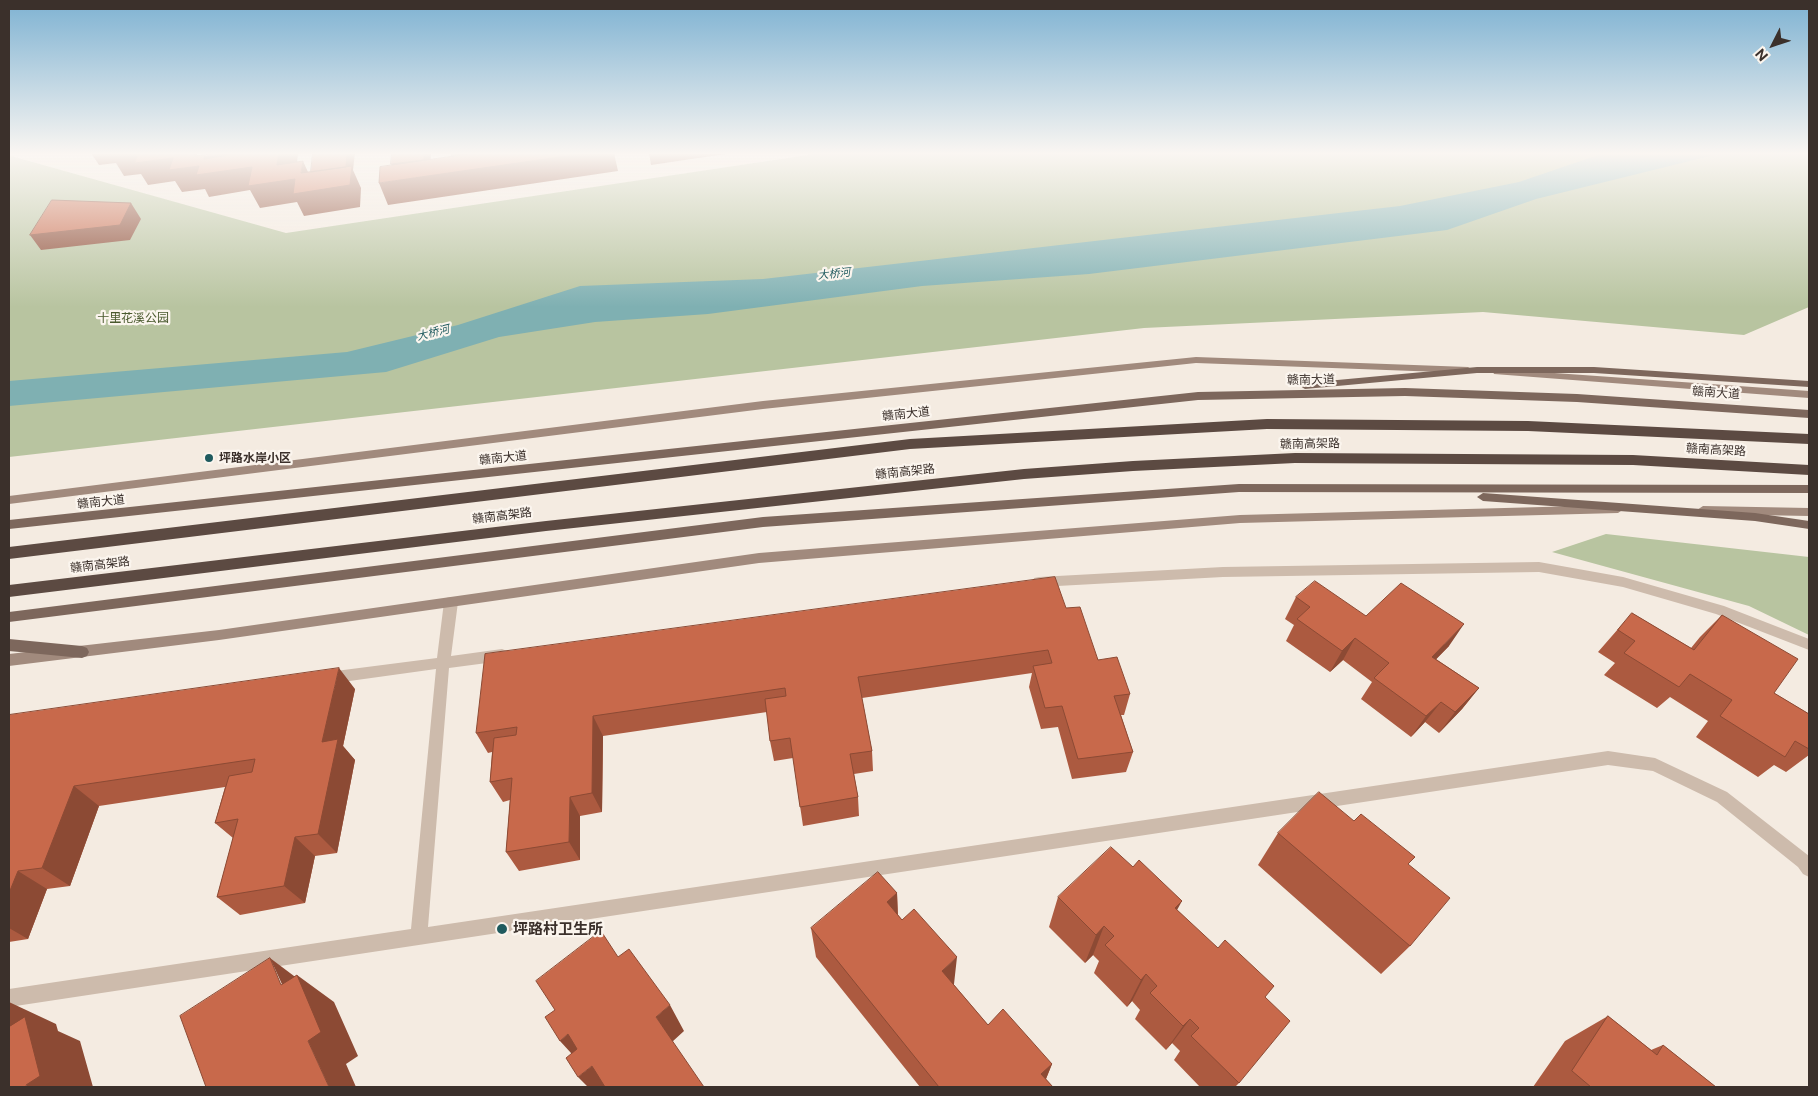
<!DOCTYPE html>
<meta charset="utf-8">
<style>
body{margin:0}
#map{position:relative;width:1818px;height:1096px;overflow:hidden;background:#f4ebe1;font-family:"Public Sans",sans-serif}
canvas{display:block}
.frame{position:absolute;inset:0;border:10px solid #3b302b;pointer-events:none}
.north{position:absolute;left:1748px;top:20px;width:50px;height:50px;-webkit-text-stroke:4px #fbf5ee;paint-order:stroke;rotate:229deg;font-size:14px;font-weight:700;line-height:20px;text-align:center;color:#3b302b}
.north::after{content:'';display:block;margin:auto;width:18px;height:22px;background:#3b302b;clip-path:polygon(50% 0,100% 100%,50% 72%,0 100%)}
</style>
<div id="map">
<canvas width="1818" height="1096"></canvas>
<div class="frame"></div>
<div class="north">N</div>
</div>
<script>
const ctx = document.querySelector('canvas').getContext('2d');
ctx.lineJoin = 'round';
function paint(path, color) { ctx.fillStyle = color; ctx.fill(path, 'evenodd'); }
function strokePath(path, color, width, dash) { ctx.strokeStyle = color; ctx.lineWidth = width; ctx.lineCap = dash ? 'butt' : 'round'; ctx.setLineDash(dash || []); ctx.stroke(path); }
function drawText(font, color, halo, rows, align = 'center') {
  ctx.font = font + ' "Public Sans","Noto Sans SC",sans-serif'; ctx.lineWidth = 4.5; ctx.setLineDash([]); ctx.textBaseline = 'middle'; ctx.strokeStyle = halo; ctx.fillStyle = color; for (const [text, x, y, turn = 0] of rows) {
    ctx.save(); ctx.translate(x, y); ctx.rotate((+turn || 0) * Math.PI / 180); ctx.textAlign = isNaN(turn) ? turn : align; if (halo) ctx.strokeText(text, 0, 0); ctx.fillText(text, 0, 0); ctx.restore();
  }
}
paint(new Path2D(`
 M821,153H1809V307L1744,335L1483,312L1144,328L9,457V157L11,156L286,233Z
 M1606,534L1809,557V635L1749,606L1552,552Z`), '#b8c4a0');
paint(new Path2D(`
 M1604,153H1711L1710,156L1536,199L1447,230L1089,274L922,286L708,314L595,322L499,337L386,372L9,406V381L347,352L458,325L580,286L763,279L1400,206L1519,182Z`), '#7fb0b2');
paint(new Path2D(`
 M1539,562L1623,577L1724,606L1809,639V650L1716,614L1623,587L1539,572L1223,577L1039,587L1034,586L1033,582L1034,578L1039,577L1223,567Z
 M451,597L456,598L458,602L451,656L502,649L507,651L509,655L507,659L502,661L449,668L428,927L1608,751L1655,758L1727,792L1809,856V877L1803,874L1798,867L1717,802L1653,771L1608,765L9,1007V989L411,929L436,669L328,684L323,682L321,678L323,674L328,672L437,658L444,602L446,598Z`), '#cdbbac');
paint(new Path2D(`
 M1196,357L1468,367L1473,370L1468,373L1196,363L763,409L9,504V496L763,401Z
 M1498,369L1809,391V398L1494,374L1493,372L1494,370Z
 M1618,505L1624,509L1618,513L1240,523L759,563L219,640L9,666V654L219,630L759,553L1240,515Z
 M1703,506L1809,508V516L1703,514L1697,510Z`), '#a18a7d');
paint(new Path2D(`
 M1477,367H1594L1809,381V387L1594,373H1477L1305,389L1300,386L1305,383Z
 M1405,388L1577,394L1809,410V418L1577,402L1405,396L1198,400L9,529V520L1198,392Z
 M1239,484L1809,485V493L1239,492L763,527L9,622V612L763,517Z
 M1483,493L1755,513L1809,521V529L1755,521L1483,501L1477,497Z
 M9,639L82,646L87,648L89,652L87,656L82,658L9,651Z`), '#7d675c');
paint(new Path2D(`
 M1267,419L1528,421L1809,434V444L1528,431L1267,429L910,449L9,559V547L910,439Z
 M1295,453L1633,455L1809,465V475L1633,465L1295,463L1133,471L1024,479L546,531L9,597V585L546,521L1024,469L1133,461Z`), '#5c4a42');
paint(new Path2D(`
 M1296,597L1366,616L1449,646L1436,659L1479,688L1462,709L1439,733L1425,722L1411,737L1361,699L1372,682L1343,660L1330,672L1286,641L1294,625L1285,619Z
 M1066,608L1098,660L1130,694L1124,715H1121L1133,752L1126,772L1072,779L1058,727L1041,729L1029,687L1032,673L862,698L872,751L873,771L854,774L858,797L859,816L803,826L793,758L774,761L770,741L767,712L603,736L602,812L580,816V860L519,871L506,852L510,800L503,802L490,782L492,752L488,753L476,733Z
 M1632,613L1691,648L1700,637L1722,615L1774,693L1809,714V755L1786,772L1774,765L1758,777L1696,737L1708,721L1670,697L1657,708L1604,675L1615,663L1598,652Z
 M355,689L343,746L355,760L337,853L315,856L305,903L240,915L217,897L233,838L215,823L225,787L99,806L70,886L47,889L28,939L9,942V715Z
 M1354,821L1408,864L1410,946L1381,974L1258,865L1278,833Z
 M897,893L898,915L954,984V985L988,1025L1052,1064L1046,1079L1053,1087H920L816,957L811,928Z
 M1058,897L1177,910L1265,997L1239,1083L1235,1087H1200L1174,1060L1180,1051L1172,1043L1166,1050L1135,1019L1140,1010L1132,1001L1127,1007L1094,973L1099,961L1093,955L1085,963L1049,927Z
 M1608,1016L1651,1050L1663,1045L1716,1087H1533L1565,1041Z`), '#ac5a40');
paint(new Path2D(`
 M91,153H193L194,156L195,153H196L207,173L204,159L205,155L206,157L234,153H298L297,163L301,173L303,161L313,183L347,153H355L353,170L361,188L360,207L304,216L297,202L260,208L250,190L209,197L205,189L182,192L175,181L148,185L141,174L124,176L116,163L99,165Z
 M424,153H431L430,175L397,179L391,164Z
 M570,153H614L618,171L388,205L379,183Z
 M649,153H732L651,165Z
 M131,203L141,219L130,240L41,250L30,235Z
 M1464,624L1449,646L1418,678L1432,657Z
 M1355,638L1343,660L1330,672L1342,651Z
 M339,668L355,689L343,746L355,760L337,853L318,834L322,742Z
 M1479,688L1462,709L1439,733L1455,712Z
 M1441,702L1425,722L1411,737L1426,716Z
 M593,716L603,736L602,812L592,793Z
 M74,786L99,806L70,886L42,868Z
 M570,797L580,816V860L569,842Z
 M295,837L315,856L305,903L284,886Z
 M18,871L47,889L28,939L9,928V893Z
 M897,893L898,923L887,902Z
 M1182,901L1166,930L1175,908Z
 M1104,926L1093,955L1085,963L1096,935Z
 M957,957L954,984L940,998L942,971Z
 M270,958L298,979L297,975L334,1002L358,1056L346,1064L356,1087H329Z
 M1146,974L1132,1001L1127,1007L1141,980Z
 M9,1002L56,1024L58,1031L80,1041L93,1087H27L9,1028Z
 M670,1005L684,1031L672,1042L656,1017Z
 M1190,1019L1172,1043L1166,1050L1183,1026Z
 M568,1034L589,1058L582,1065L560,1041Z
 M1052,1064L1043,1086L1041,1074Z
 M592,1066L611,1087H588L578,1077Z`), '#8c4a34');
const building = new Path2D(`
 M138,153H174V154L195,153L194,156L205,155L204,159L241,153H279L277,165L303,161L301,173L352,166L350,185L293,194L295,179L248,186L252,167L196,175L199,166L169,170L173,158L135,163Z
 M207,153H234L206,157Z
 M313,153H347L346,167L311,172Z
 M392,153H424V160L391,164Z
 M452,153H469L452,156Z
 M475,153H587L379,183L380,167Z
 M52,200L131,203L120,225L30,235Z
 M1055,577L1066,608L1080,607L1098,660L1117,657L1130,694L1114,696L1133,752L1078,759L1062,706L1045,708L1033,666L1052,663L1048,650L858,677L872,751L850,754L858,797L800,807L790,738L770,741L765,699L786,696L785,688L593,716L592,793L570,797L569,842L506,852L512,778L490,782L494,738L516,735L517,727L476,733L485,654Z
 M1315,581L1366,616L1401,583L1464,624L1432,657L1479,688L1455,712L1441,702L1426,716L1374,678L1389,663L1355,638L1342,651L1297,619L1310,607L1296,597Z
 M1632,613L1694,650L1722,615L1798,659L1774,693L1809,714V749L1795,741L1785,757L1720,716L1732,700L1690,674L1679,687L1624,653L1635,641L1618,630Z
 M339,668L322,742L338,739L318,834L295,837L284,886L217,897L238,819L215,823L229,776L252,772L255,759L74,786L42,868L18,871L9,893V715Z
 M1319,792L1354,821L1361,814L1415,857L1408,864L1450,898L1410,946L1278,833Z
 M1111,847L1133,867L1139,860L1182,901L1175,908L1218,948L1225,940L1274,986L1265,997L1290,1021L1239,1083L1191,1036L1199,1028L1190,1019L1183,1026L1150,993L1157,986L1146,974L1141,980L1105,945L1114,936L1104,926L1096,935L1058,897Z
 M878,872L897,893L887,902L902,920L914,909L957,957L942,971L988,1025L1003,1009L1052,1064L1041,1074L1053,1087H939L811,928Z
 M601,931L618,957L629,949L670,1005L656,1017L704,1087H605L592,1066L578,1077L566,1058L577,1049L568,1034L560,1041L545,1017L555,1010L536,981Z
 M270,958L281,985L297,975L321,1032L308,1041L329,1087H206L180,1016Z
 M1608,1016L1657,1055L1663,1045L1716,1087H1591L1572,1071Z
 M25,1017L40,1076L26,1085L27,1087H9V1027Z`);
paint(building, '#c8694b');
strokePath(building, '#8c4a34', 1);
const sky = ctx.createLinearGradient(0, 0, 0, 307);
sky.addColorStop(0, '#7eb2d2');
sky.addColorStop(0.5, '#faf6f2');
sky.addColorStop(1, '#faf6f200');
ctx.fillStyle = sky;
ctx.fillRect(0, 0, 1818, 307);
for (const [x, y, r, color] of [
 [209,458,5,"#1f5a5e"],
 [502,929,6,"#1f5a5e"]
]) { const dot = new Path2D(); dot.arc(x, y, r, 0, 2 * Math.PI); ctx.fillStyle = color; ctx.fill(dot); strokePath(dot, '#fbf5ee', 2); }
drawText('italic 11px', '#1f5a5e', '#fbf5ee', [
 ["大桥河",834,274,-6],
 ["大桥河",433,333,-14]
]);
drawText('12px', '#4a5a2e', '#fbf5ee', [
 ["十里花溪公园",133,318]
]);
drawText('12px', '#3b302b', '#fbf5ee', [
 ["赣南大道",1311,380,-1],
 ["赣南大道",1716,393,4],
 ["赣南大道",906,414,-6],
 ["赣南高架路",1310,444,-1],
 ["赣南高架路",1716,450,3],
 ["赣南大道",503,458,-6],
 ["赣南高架路",905,472,-6],
 ["赣南大道",101,502,-6],
 ["赣南高架路",502,516,-7],
 ["赣南高架路",100,565,-7]
]);
drawText('bold 12px', '#3b302b', '#fbf5ee', [
 ["坪路水岸小区",219,458]
], 'left');
drawText('bold 15px', '#3b302b', '#fbf5ee', [
 ["坪路村卫生所",513,929]
], 'left');
</script>
